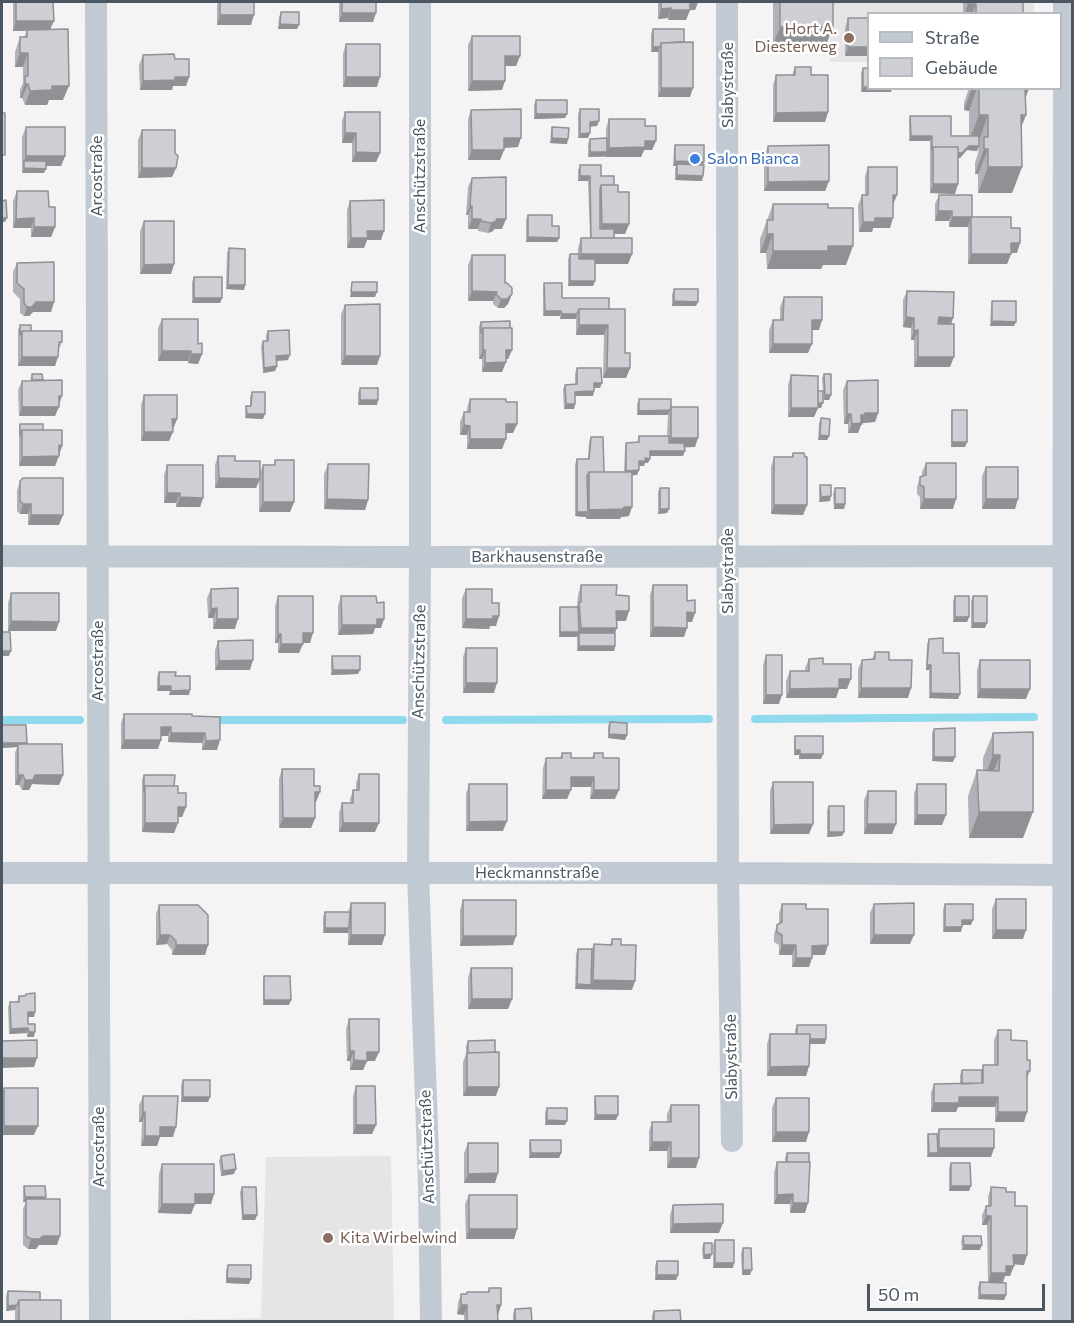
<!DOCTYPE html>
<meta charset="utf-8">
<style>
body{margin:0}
#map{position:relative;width:1074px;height:1323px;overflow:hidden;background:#f5f3f3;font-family:Commissioner,sans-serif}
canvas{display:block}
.frame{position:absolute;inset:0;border:3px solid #4a5661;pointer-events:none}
.legend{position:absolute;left:867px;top:12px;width:195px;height:78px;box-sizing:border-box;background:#fff;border:2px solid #b7bbc0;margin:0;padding:8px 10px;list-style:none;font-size:18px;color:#4a5661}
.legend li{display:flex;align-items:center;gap:12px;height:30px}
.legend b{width:30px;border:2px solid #b7bbc0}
.scale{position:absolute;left:867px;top:1284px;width:178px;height:27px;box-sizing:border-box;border:3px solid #4a5661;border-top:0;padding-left:8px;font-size:18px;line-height:21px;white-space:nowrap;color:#4a5661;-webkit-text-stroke:4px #fff;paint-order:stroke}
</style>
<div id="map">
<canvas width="1074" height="1323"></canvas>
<div class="frame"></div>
<ul class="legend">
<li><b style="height:8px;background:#c1cad2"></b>Straße</li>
<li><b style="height:16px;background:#cdcfd5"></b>Gebäude</li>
</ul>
<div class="scale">50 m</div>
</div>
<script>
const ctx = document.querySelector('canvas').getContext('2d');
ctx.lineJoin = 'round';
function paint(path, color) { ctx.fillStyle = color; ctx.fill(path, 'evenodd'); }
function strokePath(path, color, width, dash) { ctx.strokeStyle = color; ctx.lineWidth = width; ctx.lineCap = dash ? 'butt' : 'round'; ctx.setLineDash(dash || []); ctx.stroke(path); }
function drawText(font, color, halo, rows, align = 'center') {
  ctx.font = font + ' Commissioner,sans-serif'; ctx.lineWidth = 5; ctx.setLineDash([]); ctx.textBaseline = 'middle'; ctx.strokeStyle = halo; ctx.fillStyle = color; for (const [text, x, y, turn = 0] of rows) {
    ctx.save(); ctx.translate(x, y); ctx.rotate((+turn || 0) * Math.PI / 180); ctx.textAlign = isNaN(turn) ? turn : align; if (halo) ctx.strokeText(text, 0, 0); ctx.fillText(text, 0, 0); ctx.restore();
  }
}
paint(new Path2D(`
 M830,2H1034V13L868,14V62H830Z
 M391,1156L394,1321H132L261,1318L266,1157Z`), '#e6e4e5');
strokePath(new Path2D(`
 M755,719L1034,717
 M2,720H80
 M211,720H403
 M446,720L709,719`), '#90daee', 8);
strokePath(new Path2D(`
 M96,2L100,1322
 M420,2V557L418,873L429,1185L431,1322
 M727,2L728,873L732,1141
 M2,556L420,557L1072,556
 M2,873H728L1072,875
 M1063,1322L1064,2`), '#c1cad2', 22);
paint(new Path2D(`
 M13,2H53L50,29L63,100H49L47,105H25L22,98H20V90L23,83V67H15V52L20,37H24L27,31H13Z
 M218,2H254L251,25H217V5Z
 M339,2H376L373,22H339Z
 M658,2H698L695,10H690L686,20H668V18L658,19Z
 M773,2H833V27L826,45H773Z
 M963,2H1023V14H963Z
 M281,12L297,29H278L279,17Z
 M848,18H868L845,56V28Z
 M653,29L684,42L690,97H658V52H651V34Z
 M472,36L520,56L516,66H505L502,90L468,91V45Z
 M346,44L377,87H343V53Z
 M143,55L175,59L189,77L186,86H173L172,90H140L139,65Z
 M795,67L811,75L828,112L825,122H773V85L776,75H792Z
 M863,68L868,88H892L891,92H861V73Z
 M969,88H1029L1025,99L1026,115L1021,127L1022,167L1012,193H978V174H975V163L978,153L979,146L977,151L967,150L960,158L958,157L955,194L930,193V141H909V121L910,116L951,136H969V111L964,110V103Z
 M536,100L567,114L565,118L534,119V105Z
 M580,109L599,121L597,126H590L588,138H578V114Z
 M471,110L518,147L504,148L500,160H468V119Z
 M345,112L380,153L376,162H352V143H342V121Z
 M609,119L645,126L656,141L652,150H644L641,157H588V144L590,139L606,138V128Z
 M26,127L65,156L61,166H46L44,173H22V137Z
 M552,127L567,144L550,143L551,132Z
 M142,130L176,168L172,177L138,178V140Z
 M675,145L704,162L703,165V176L702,181L675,180V169L676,166H673L674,149Z
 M768,146L829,181L825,191H764V156Z
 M580,165L601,176L614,185L618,192L629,224L625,234H614V238L632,254L628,264H595V281L593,286H568V259L570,254H578V248L581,238H590L588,181H578V170Z
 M868,167L893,205L890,228H873L872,232H859L858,205L862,195H865V176Z
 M472,178L502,229H494L493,231L488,233L478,231V229H468V215H466L468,187Z
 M17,191L49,207L55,227L51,237H31V228H13V201Z
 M939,195L972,217L1011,228L1017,253H1011L1007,264H968V227H949V221H935V204Z
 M350,201L381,240H367L364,248H347V210Z
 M773,204L828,208L846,265H823L821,269H767L766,253H760V239Z
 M528,215L552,226L559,238L557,242H526V219Z
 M144,221L174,264L171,274H140V231Z
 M229,248L245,285L244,290L226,289L227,253Z
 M472,255L505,283L512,294L508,304L504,308H498L493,304V301H468V265Z
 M17,263L54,302L51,312H33L29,316H24L20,313V299L13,292V272Z
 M194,277L222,298L220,303H192V282Z
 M544,283L562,298L609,309L630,368L626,378H603L604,335H576V319H560V316H543V288Z
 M674,289L696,306H672V294Z
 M907,291L950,367H914V340H911V328L903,327V300Z
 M784,297L819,330H812L808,353H769V330L773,320H780V307Z
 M992,301L1014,326H990L991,306Z
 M345,305L377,365H341V314Z
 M162,319L198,344L202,354L198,364L188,363V361H158V328Z
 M481,322L512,350L508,359H506V362L502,372H482V359H479V326Z
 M20,325L31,331L62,342L58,351L55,366H18V330Z
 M268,331L288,360L276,361L277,366L275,371L263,373L261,346L263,341H266V335Z
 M577,368L600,388H594L593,396H575V404L574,409H564L563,389L565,385L575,384V373Z
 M32,374L43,380L59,405L55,416H19L18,390L22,381H30Z
 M824,374L831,395L829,400H824L823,391L821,408H818L814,417H788V385L791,375L818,391H823L822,378Z
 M847,381L878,413L875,422L863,423L862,425H861L858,433H848V424H844L843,390Z
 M360,388L377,405H358V393Z
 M252,392L263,419L245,418V410L246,406H250V397Z
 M144,395L177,419L173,429L169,441H141V405Z
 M470,399L506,402L517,424L513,433H506L502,449H467V435H460V422L464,412H467V408Z
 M639,399L671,407L695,447H685L683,456H650L648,463H645L644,466H639V470L637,475H632L629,516L621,517L620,519H586V517L575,516V464L577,459H588L589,442L591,437L604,472H624L625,448L626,443H637L639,436H667L668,415H637V404Z
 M952,410L967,442L965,447H951V415Z
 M821,418L829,436L827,440H818L819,423Z
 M20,424L43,430L62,446L55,466H19V429Z
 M793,453L807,505L803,515L771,514V467L774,457H791Z
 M218,456L235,461L260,473L263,465H274L275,460L294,502L290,512H259V480L256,488H215V465Z
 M926,463L953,509H920V497L917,494V487L920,477L922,476V472Z
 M328,464L368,500L365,510L324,509V474Z
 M167,465L203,498L200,507H176V503H164V475Z
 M986,467L1015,509H982V476Z
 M20,481L59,525H28V514H20L17,511V491Z
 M820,485L830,501L819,502V490Z
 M660,488L669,509L667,513L658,514V492Z
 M835,488L845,504L844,509H834L833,493Z
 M581,585L616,595L626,621H617L615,633V646L614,651H577V637H559V612L560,607H577L578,595Z
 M653,585L687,601L692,622H687L684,637H650V595Z
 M211,589L235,629H213V618H208L207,598Z
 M466,589L492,603L496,626H490L489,629L462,628V598Z
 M11,593L56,631H8V603Z
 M278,596L310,643H303L299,653H278V643H275V606Z
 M341,596L377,603L381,628H375L373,634L338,635V606Z
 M955,596L969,617L967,622H953V601Z
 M973,596L985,628H971V601Z
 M929,639L943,653L960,694L958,699L929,698V670H926L927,644Z
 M218,641L250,670H215V650Z
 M466,648L494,693H463V657Z
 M875,652L889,660L908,698H858V669L862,660L872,659Z
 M766,655L779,704H763V665Z
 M332,656L358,674L331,675V661Z
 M809,659L823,664L847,689H839L836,698H786V681L790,671H805V668Z
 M980,660L1026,699L977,698V670Z
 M159,672L175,676L189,695H169L170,691H157V677Z
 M124,714L192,716L217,750H202V743L168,742V736H161L158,749H121V723Z
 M610,722L627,735L625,740L608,738V726Z
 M2,725L27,743L26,744L63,775L59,785L32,784L29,790H22L19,785H15V753L17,747L2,748Z
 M934,729L953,762L932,761V733Z
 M993,733L1023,838H969L968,796L977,770H983V758Z
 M795,736L823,754L821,759H799V755H794V740Z
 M562,753L571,758H592L594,753L603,758L615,799H590L591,787H571L567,799H542L543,768L546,758H560Z
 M282,769L314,786L316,802H315V818L311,828H279V779Z
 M359,774L375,832H339V813L342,803H350V799L353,790H356V783Z
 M144,775L174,786L186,807L182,817H178L174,833L142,832V780Z
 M773,782L813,824L809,834H770V791Z
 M469,784L503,831H466V794Z
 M917,784L942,825H914V794Z
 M868,791L896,824L892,834H864V800Z
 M829,806L844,832L842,836L827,837V810Z
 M996,899L1023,939H992V909Z
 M463,900L513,945L460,946V910Z
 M351,903L382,945H348V933H323V917L325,912H348Z
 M782,904L806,909L825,955H812L809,967H792V955H779V945L774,942V934L777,925L779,924V913Z
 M874,904L910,944H870V913Z
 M945,904L971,925H962L961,932H943V909Z
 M159,905L208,945L205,955H172V950L167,944L156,945V914Z
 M612,939L621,945L632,990L575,989L576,954L578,949H592L594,944L610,945Z
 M471,968L512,999L508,1009H468V978Z
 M264,976L291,1000L289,1005H263V981Z
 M19,996L35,1012L34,1017H28V1024L34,1037H27V1033L9,1034L8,1007L10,1002H17Z
 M349,1019L375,1061H367L363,1070H350V1061H347L346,1029Z
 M797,1025L826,1039L825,1044H810L809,1066L806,1076H767V1044L770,1034H795V1030Z
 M998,1030L1011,1040L1027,1060L1030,1071L1027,1079L1024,1122H995V1107H958L956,1112H931V1093L934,1084H960V1075L962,1070H982L983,1065H994V1040Z
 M468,1041L496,1096H463V1062L466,1054V1046Z
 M183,1080L210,1097L208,1102H181V1085Z
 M356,1086L376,1125L372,1134H353V1096Z
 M4,1088L34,1135H2V1095Z
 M143,1096L173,1137H160L157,1146H141L142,1122H139V1105Z
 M595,1096L616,1120H594V1101Z
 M776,1098L806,1142H772V1108Z
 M671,1105L696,1168H667V1151H649V1131L652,1122H667V1114Z
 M547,1108L565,1125H545V1112Z
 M939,1129L994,1148L991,1157H927V1139L928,1134H937Z
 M530,1140L561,1153L559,1158H529V1144Z
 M468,1143L495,1183H464V1153Z
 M787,1153L805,1213H790V1204H774V1172L777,1162H785V1158Z
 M221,1156L234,1174L221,1176L219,1161Z
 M951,1163L969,1191H949V1168Z
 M162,1164L214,1194L211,1204H195L191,1214L158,1213L159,1173Z
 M24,1186L45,1199L57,1245H39L36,1249H28L23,1245V1209L26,1202H23V1191Z
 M242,1187L257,1215L255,1220H242L240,1192Z
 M991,1187L1006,1192L1015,1206L1024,1265L1014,1264L1010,1276H1005L1003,1282L1006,1295L1004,1300L978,1299V1287L980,1282L988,1283L987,1225H982V1215L986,1206H988V1197Z
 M469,1195L517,1229L514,1239H466L465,1204Z
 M673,1205L719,1233H670V1215Z
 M963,1236L980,1250H962L961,1241Z
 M715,1240L733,1268H713V1245Z
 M704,1243L710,1259H703L702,1248Z
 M743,1248L750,1275H742L741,1253Z
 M657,1261L678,1275L676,1280H655V1266Z
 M228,1265L251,1279L249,1284L226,1283V1270Z
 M489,1288L501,1305L498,1315V1322H464V1315L457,1314L458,1303L461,1294H467V1292H488Z
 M8,1291L40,1300L61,1322H15V1310L6,1311V1296Z
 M515,1309L532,1322H513V1314Z
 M654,1311L681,1322H652V1315Z`), '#b0b2b7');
paint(new Path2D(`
 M690,2H698L695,10H687Z
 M968,4H976L972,14H964Z
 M671,8L668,18L658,19L661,9Z
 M671,10H690L686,20H668Z
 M342,13H376L373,22H339Z
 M220,15H254L251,25H217Z
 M16,21H54L50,30L13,31Z
 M280,24L299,25L297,29H278Z
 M780,27H833L826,45H773Z
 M653,47H660L658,52H651Z
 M848,47H868V56H845Z
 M20,53H28L23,67H15Z
 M505,56H520L516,66H502Z
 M175,77H189L186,86H173L172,90H140L143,81Z
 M346,77H380L377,87H343Z
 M472,81H505L502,90L468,91Z
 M25,84H28L22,98H20Z
 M52,86H69L63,100H49L47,105H25L30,91Z
 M863,87H868V88H892L891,92H861Z
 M661,88H693L690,97H658Z
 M972,88H977L969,111L964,110Z
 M1025,88H1029L1020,114Z
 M828,112L825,122H773L776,113Z
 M536,114H567L565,118L534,119Z
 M979,115H988L979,141H969Z
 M1021,115H1026L1016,141Z
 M599,121L597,126L589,127L590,122Z
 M345,133H356L352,143H342Z
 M590,133L588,138H578L580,134Z
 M911,136H932L930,141H909Z
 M504,138H521L518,147L500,148Z
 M552,138L568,139L567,144L550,143Z
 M645,141H656L652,150H644L641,157H605L609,148Z
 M969,146H979L977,151L967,150L960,158L933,156Z
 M984,149H988L978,174H975Z
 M472,150H504L500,160H468Z
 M356,152L380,153L376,162H352Z
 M590,152H607L605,156L588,157Z
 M26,156H65L61,166H24V161Z
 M675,161L704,162L702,166H673Z
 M988,167H1022L1012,193H978Z
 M24,168L46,169L44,173H22Z
 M142,168H176L172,177L138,178Z
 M677,175L703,176L702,181L675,180Z
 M580,176H590L588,181H578Z
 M829,181L825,191H764L768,182Z
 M933,184H958L955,194L930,193Z
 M893,195H897L893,205Z
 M470,206H472L468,215H466Z
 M938,211H952L949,221H935Z
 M952,217H971L968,227H949Z
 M2,218H7L5,222H2Z
 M34,218L31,228H13L16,219Z
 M875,218H893L890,228H873L872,232H859L863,222Z
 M472,219H481L478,229H468Z
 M496,219H506L502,229H494L493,231L488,233L491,223Z
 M602,224H629L625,234H598Z
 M34,227H55L51,237H31Z
 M367,231H384L381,240H367L364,248H347L351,238Z
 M767,234H773L766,253H760Z
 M528,237L559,238L557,242H526Z
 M1011,243H1020L1017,253H1007Z
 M828,246H853L846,265H823L821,269H767L773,251Z
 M581,254H632L628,264H578Z
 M971,254H1011L1007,264H968Z
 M174,264L171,274H140L144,265Z
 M570,281H595L593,286H568Z
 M228,285H245L244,290L226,289Z
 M472,291L497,292L493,301H468Z
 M351,292H377L375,297H350Z
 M512,294L508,304L504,308H498L501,299Z
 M194,298H222L220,303H192Z
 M674,301L698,302L696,306H672Z
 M36,302H54L51,312H33L29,316H24L27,307Z
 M545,311H561L560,316H543Z
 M562,314H577L576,319H560Z
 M906,317L914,318L911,328L903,327Z
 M939,317L953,318L950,328L935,327Z
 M812,320H822L819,330H808Z
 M992,321L1016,322L1014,326H990Z
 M579,325H608L604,335H576Z
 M918,330L914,340H911L914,331Z
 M773,344H812L808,353H769Z
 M483,350H485L482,359H479Z
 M506,350H512L508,359H502Z
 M162,351H191L188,361H158Z
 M191,354H202L198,364L188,363Z
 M290,355L288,360L275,361L276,356Z
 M345,356H380L377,365H341Z
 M22,357H58L55,366H18Z
 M918,357H954L950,367H914Z
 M506,362L502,372H482L485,363Z
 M277,366L275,371L263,373L264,368Z
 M607,368H630L626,378H603Z
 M594,383H602L600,388H592Z
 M594,391L593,396H573L575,392Z
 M825,395H831L829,400H824Z
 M59,396H62L59,405Z
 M360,400H378L377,405H358Z
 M816,403H823L821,408L814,407Z
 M566,404H575L574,409H564Z
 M22,407H59L55,416H19Z
 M791,408H818L814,417H788Z
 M670,410L668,415H637L639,411Z
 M865,413H878L875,422L863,423L862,425H861L858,433H848L852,424L861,415Z
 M247,414H265L263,419L245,418Z
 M847,414H851L848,424H844Z
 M172,419H177L173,429H169Z
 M506,424H517L513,433H502Z
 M464,425L470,426L467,435H460Z
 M144,432H173L169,441H141Z
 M820,435L829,436L827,440H818Z
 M671,438H698L695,447L667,448Z
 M470,439H506L502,449H467Z
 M952,442H967L965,447H951Z
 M59,445L62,446L59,455Z
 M650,451H685L683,456H648Z
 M59,456L55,466H19L22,457Z
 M645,458L650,459L648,463H645L644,466H637L639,461Z
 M639,470L637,475L624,476L626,471Z
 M219,478L260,479L256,488H215Z
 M167,493H180L176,503H164Z
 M831,496L830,501L819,502L821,497Z
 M180,497L203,498L200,507H176Z
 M327,499L368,500L365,510L324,509Z
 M924,499H956L953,509H920Z
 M986,499H1018L1015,509H982Z
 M263,502H294L290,512H259Z
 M23,504H31L28,514H20Z
 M835,504H845L844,509H834Z
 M774,505H807L803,515L771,514Z
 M632,507L629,516L621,517L620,519H586L589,510Z
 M660,509H669L667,513L658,514Z
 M577,512H588L586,517L575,516Z
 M31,515H63L59,525H28Z
 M217,608L213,618H208L211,609Z
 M616,611H629L626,621H613Z
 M687,612L695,613L692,622H684Z
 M499,616L496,626H490L489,629L462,628L466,619Z
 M955,617H969L967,622H953Z
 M217,619H238L235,629H213Z
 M377,619H384L381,628H375L373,634L338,635L342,625Z
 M11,621L59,622L56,631H8Z
 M973,623H987L985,628H971Z
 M653,627L687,628L684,637H650Z
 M581,628H617L613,638L579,633L577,637Z
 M560,632H579L577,637H559Z
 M303,633H313L310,643H299Z
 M278,634H281L278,643H275Z
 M281,644H303L299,653H278Z
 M579,646H615L614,651H577Z
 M2,651H11L9,656H2Z
 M253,660L250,670H215L219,661Z
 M927,665H931L929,670H926Z
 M333,670H360L358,674L331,675Z
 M839,679H851L847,689H839L836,698H786L790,689Z
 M466,683H497L494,693H463Z
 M159,686H171L170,691H157Z
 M861,688H911L908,698H858Z
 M980,689H1030L1026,699L977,698Z
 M190,690L189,695H169L171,691Z
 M931,693L960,694L958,699L929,698Z
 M766,695H782L779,704H763Z
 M161,727H171L168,736H158Z
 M171,733H205L202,743L168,742Z
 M609,734L627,735L625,740L608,738Z
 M124,740H161L158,749H121Z
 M220,740L217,750H202L206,741Z
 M2,743H27L25,747L18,744L17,747L2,748Z
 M795,750H800L799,755H794Z
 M800,754H823L821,759H799Z
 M993,755H1000L990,781H983Z
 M934,757H955L953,762L932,761Z
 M18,775H23L19,785H15Z
 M35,775H63L59,785L32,784L29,790H22L25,780Z
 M571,777H594L591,787H567Z
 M546,790H571L567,799H542Z
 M594,790H619L615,799H590Z
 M315,792H320L316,802L311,801Z
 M178,807H186L182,817H174Z
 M979,812H1033L1023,838H969Z
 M917,815H946L942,825H914Z
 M283,818H315L311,828H279Z
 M507,821L503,831H466L469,822Z
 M145,823H178L174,833L142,832Z
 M343,823H379L375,832H339Z
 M813,824L809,834H770L774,825Z
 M867,824H896L892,834H864Z
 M829,832H844L842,836L827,837Z
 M962,920H973L971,925H961Z
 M945,927H962L961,932H943Z
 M325,928H349L348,933H323Z
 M996,930H1026L1023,939H992Z
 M160,935H170L167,944L156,945Z
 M351,935H385L382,945H348Z
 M874,935H914L910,944H870Z
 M463,936H516L513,945L460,946Z
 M176,945H208L205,955H172Z
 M782,945H796L792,955H779Z
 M828,945L825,955H808L812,946Z
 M796,958H812L809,967H792Z
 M593,980L635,981L632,990L575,989L577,984L591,985Z
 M472,999H512L508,1009H468Z
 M264,1000H291L289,1005H263Z
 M28,1012H35L34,1017H26Z
 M28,1028L27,1033L9,1034L11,1029Z
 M29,1032H35L34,1037H27Z
 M797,1039H826L825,1044H795Z
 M350,1051H354L350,1061H347Z
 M367,1052H379L375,1061H367L363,1070H350L354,1060Z
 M2,1058H37L34,1067L2,1068Z
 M809,1066L806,1076H767L770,1067Z
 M467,1087H499L496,1096H463Z
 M183,1097H210L208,1102H181Z
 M959,1097H998L995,1107H958L956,1112H931L934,1103Z
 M145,1112L142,1122H139L143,1113Z
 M998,1112H1027L1024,1122H995Z
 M596,1115H618L616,1120H594Z
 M547,1120L567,1121L565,1125H545Z
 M356,1125H376L372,1134H353Z
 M4,1126H38L34,1135H2Z
 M160,1127H176L173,1137H160L157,1146H141L145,1136Z
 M776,1132H809L806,1142H772Z
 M652,1142H671L667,1151H649Z
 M939,1148H994L991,1157H927L929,1153H938Z
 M531,1153H561L559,1158H529Z
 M671,1158H699L696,1168H667Z
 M236,1169L234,1174L221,1176L223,1171Z
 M498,1173L495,1183H464L468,1174Z
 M951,1186H971L969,1191H949Z
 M195,1194H214L211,1204H191Z
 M793,1194L790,1204H774L777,1195Z
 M25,1197H46L44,1201L26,1199V1202H23Z
 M793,1203H808L805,1213H790Z
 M162,1204H195L191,1214L158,1213Z
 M243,1215H257L255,1220H242Z
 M986,1216H991L987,1225H982Z
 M723,1223L719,1233H670L673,1224Z
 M469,1229H517L514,1239H466Z
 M43,1236H60L57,1245H39L36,1249H28L31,1239Z
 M964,1245H982L980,1250H962Z
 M712,1254L710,1259H703L704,1255Z
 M1013,1255H1027L1024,1265L1010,1264Z
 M715,1263H734L733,1268H713Z
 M1006,1266H1014L1010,1276H1005L1003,1282L988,1283L991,1273Z
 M743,1270H752L750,1275H742Z
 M657,1275H678L676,1280H655Z
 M227,1278L251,1279L249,1284L226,1283Z
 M980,1295H1006L1004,1300L978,1299Z
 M17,1305L15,1310L6,1311L8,1306Z
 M461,1305H467L464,1315L457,1314Z
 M497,1305H501L498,1315Z`), '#909195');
const building = new Path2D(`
 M16,2H53L54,21H16Z
 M220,2H254V15H220Z
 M342,2H376V13H342Z
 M661,2H690V10H671V8L661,9Z
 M780,2H833V27H780Z
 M968,2H1023V14H976V4H968Z
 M281,12H299V25L280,24Z
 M848,18H868V47H848Z
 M68,29L69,86H52V90L30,91L28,84H25V76H28V53H20V37H27V30Z
 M653,29H684V42L661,43L660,47H653Z
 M472,36H520V56H505V81H472Z
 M693,42V88H661V43Z
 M346,44H380V77H346Z
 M174,54L175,59H189V77H175V80L143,81V55Z
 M795,67H811V75H828V112L776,113V75H795Z
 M863,68H868V87H863Z
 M979,88H1025L1026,115H1021L1022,167H988V149H984V137H988V115H979Z
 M536,100H567V114H536Z
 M521,109V138H504V150H472L471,110Z
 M580,109H599V121L590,122V133L580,134Z
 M345,112H380V153L356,152V133H345Z
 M2,113H5V155H2Z
 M910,116H951V136H979V146H969L962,153H958V147H933L932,150V136H911Z
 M609,119H645V126H656V141H645V147L609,148Z
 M26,127H65V156H26Z
 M552,127L569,128L568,139L552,138Z
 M142,130H175V153L178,156L176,168H142Z
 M607,138V152H590V139Z
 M675,145H704V162L675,161Z
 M829,145V181L768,182V146Z
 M933,147H958V184H933Z
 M24,161H46V169L24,168Z
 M677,164L704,165L703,176L677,175Z
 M580,165H601V176H614V185H601L600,190V229H614V238H591L590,176H580Z
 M868,167H897V195H893V218H875V222H863L862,195H868Z
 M506,177V219H496L497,221L491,223L481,221V219H472V206H470L472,178Z
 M601,185H618V192H629V224H602Z
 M17,191H48L49,207H55V227H34V218L16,219Z
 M939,195H972V217H1011V228H1020V243H1011V254H971V217H952V211H938Z
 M6,200L7,218H2V201Z
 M384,200V231H367L368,238H351L350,201Z
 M773,204H828V208H853V246H828V251H773V234H767V220H773Z
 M528,215H552V226H559V238L528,237Z
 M144,221H174V264L144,265Z
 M581,238H632V254H581Z
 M229,248L245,249V285H228Z
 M570,254H579V259H595V281H570Z
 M472,255H505V283H507L512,288V294L507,299H501L496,294L497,292L472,291Z
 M54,262V302H36L32,307H27L24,303V289L17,283V263Z
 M194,277H222V298H194Z
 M352,282H377V292H351Z
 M544,283H562V298H609V309H579L577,314H562L561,311H545Z
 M674,289H698V302L674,301Z
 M907,291L954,292L953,318L939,317L938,324H954V357H918V330L914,331V318L906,317Z
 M784,297H822V320H812V344H773V320H783Z
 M992,301H1016V322L992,321Z
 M380,304V356H345V305Z
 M579,309H625V353H630V368H607L608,325H579Z
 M162,319H198V344L202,343V354H191V351H162Z
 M510,321V328H483L481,333V322Z
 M20,325H31V331H22L20,335Z
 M483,328H512V350H506V362L485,363V350H483Z
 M289,330L290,355L276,356L277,366L264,368L263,341H268V331Z
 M22,331H62V342H59L58,357H22Z
 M577,368H601L602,383H594V391L575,392V404H566L565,385L577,384Z
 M32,374H42L43,380H32Z
 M824,374H831V395H825Z
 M791,375L818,376V408H791Z
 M62,380V396H59V407H22V381Z
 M878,380V413H865V415H861V423L852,424L851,414H847V381Z
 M360,388H378V400H360Z
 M818,391H823V403H818Z
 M252,392H265V414H247L246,406H251Z
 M144,395H177V419H172L173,432H144Z
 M470,399H506V402H517V424H506V439H470V426L464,425V412H470Z
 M639,399H671V407L670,410L639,411Z
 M671,407H698V438H671Z
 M952,410H967V442H952Z
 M821,418L830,419L829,436L820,435Z
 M20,424H43V430H22L20,435Z
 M22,430H62V446L59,445V456L22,457Z
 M639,436H669V443H684L685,451H650V459L645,458L646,461H639V470L626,471V443L639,442Z
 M591,437H603L604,472H589L587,476L588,512H577V459H589Z
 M793,453H804L805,457H807V505H774V457H793Z
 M218,456H235V461H260V479L219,478Z
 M275,460H294V502H263V465H275Z
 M926,463H956V499H924V487L920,485V477L926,475Z
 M328,464H369L368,500L327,499Z
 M167,465H203V498L180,497V493H167Z
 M986,467H1018V499H986Z
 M589,472H632V507H624L623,509L589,510Z
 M23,478H63V515H31V504H23L20,501V481Z
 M820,485H831V496L821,497Z
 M660,488H669V509H660Z
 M835,488H845V504H835Z
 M581,585H617L616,595L629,596V611H616L617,628H581L579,602H581Z
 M653,585H687V601L695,600V613L687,612V628L653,627Z
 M238,588V619H217V608L211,609V589Z
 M466,589H492V603H499V616H493V619H466Z
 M11,593H59V622L11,621Z
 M278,596H313V633H303V644H281V634H278Z
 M341,596H376L377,603L384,602V619H377V625H342Z
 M955,596H969V617H955Z
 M973,596H987V623H973Z
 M560,607H578L579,632H560Z
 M2,632H10L11,651H2Z
 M579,633H615V646H579Z
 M943,638V653H959L960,694L931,693V665H927L929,639Z
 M253,640V660L219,661L218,641Z
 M466,648H497V683H466Z
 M875,652H889V660H912L911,688H861L862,660L875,659Z
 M766,655H782V695H766Z
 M332,656H360V670H333Z
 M823,658V664H851V679H839V688L790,689V671H809V659Z
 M980,660H1030V689H980Z
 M159,672H176L175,676H190V690L171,691V686H159Z
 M124,714H192V716L220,717V740L206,741L205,733H171V727H161V740H124Z
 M610,722L627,723V735L609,734Z
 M2,725H26L27,743H2Z
 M955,728V757H934V729Z
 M1033,732V812H979L977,770L999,771L1000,755H993V733Z
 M795,736H823V754H800V750H795Z
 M18,744H62L63,775H35L33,780H25L23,775H18Z
 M562,753H571V758H594V753H603V758H619V790H594V777H571V790H546V758H562Z
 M282,769H314V786H320V792H315V818H283Z
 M359,774H379V823H343L342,803H353V790H359Z
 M144,775H175L174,786H145L144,791Z
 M773,782H813V824L774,825Z
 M469,784H507V821L469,822Z
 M917,784H946V815H917Z
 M145,786H178V793H186V807H178V823H145Z
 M868,791H896V824H867Z
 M829,806H844V832H829Z
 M996,899H1026V930H996Z
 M463,900H516V936H463Z
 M351,903H385V935H351Z
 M914,903V935H874V904Z
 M782,904H806V909H828V945L812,946V958H796V945H782V935L777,932V925L782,922Z
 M945,904H973V920H962V927H945Z
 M159,905H198L208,915V945H176V941L170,935H160Z
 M325,912H350L349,928H325Z
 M612,939H621V945H636L635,981L593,980L594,944L612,945Z
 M578,949H592L591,985L577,984Z
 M471,968H512V999H472Z
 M264,976H290L291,1000H264Z
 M35,993V1012H28V1024H35V1032H29L28,1028L11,1029L10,1002H19V996H25L26,994Z
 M349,1019H379V1052H367V1061L354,1060V1051H350Z
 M797,1025H826V1039H810V1034H797Z
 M998,1030H1011V1040L1027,1041V1060H1030V1071H1027V1112H998V1097H959V1103H934V1084L983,1083V1065H998Z
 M770,1034H810L809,1066L770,1067Z
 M37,1040V1058H2V1041Z
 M495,1040V1052L468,1053V1041Z
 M499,1052V1087H467V1053Z
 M962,1070H982V1083L962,1084Z
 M183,1080H210V1097H183Z
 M356,1086H375L376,1125H356Z
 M4,1088H38V1126H4Z
 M143,1096H178L176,1127H160V1136H145V1112L143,1113Z
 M595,1096H618V1115H596Z
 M776,1098H809V1132H776Z
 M671,1105H699V1158H671V1142H652V1122H671Z
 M547,1108H567V1121L547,1120Z
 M939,1129H994V1148H939Z
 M928,1134H937L938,1153H929Z
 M530,1140H561V1153H531Z
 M468,1143H498V1173L468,1174Z
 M787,1153H809V1162H787Z
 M234,1154L236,1169L223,1171L221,1156Z
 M777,1162H810L808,1203H793V1194L777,1195Z
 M951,1163H970L971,1186H951Z
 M162,1164H214V1194H195V1204H162Z
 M24,1186H45L46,1197H25Z
 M242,1187H256L257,1215H243Z
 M991,1187L1006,1188V1192H1015V1206H1027V1255H1013L1014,1266H1006V1273H991V1216H986V1206H991Z
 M469,1195H517V1229H469Z
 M26,1199H60V1236H43L39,1239H31L26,1236Z
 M723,1204V1223L673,1224V1205Z
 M963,1236H981L982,1245H964Z
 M715,1240H734V1263H715Z
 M704,1243H712V1254L704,1255Z
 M743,1248H751L752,1270H743Z
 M657,1261H678V1275H657Z
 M228,1265H251V1279L227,1278Z
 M980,1282L1006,1283V1295H980Z
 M489,1288H501V1305H497L498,1322H467V1305H461V1294H467V1292H489Z
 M8,1291L40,1292V1300H19L17,1305L8,1306Z
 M19,1300H61V1322H19Z
 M531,1308L532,1322H515V1309Z
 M680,1310L681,1322H654V1311Z`);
paint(building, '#cdcfd5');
strokePath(building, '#909195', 1.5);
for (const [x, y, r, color] of [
 [849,38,6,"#8d6e63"],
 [695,159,6,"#3f7fe0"],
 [328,1238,6,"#8d6e63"]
]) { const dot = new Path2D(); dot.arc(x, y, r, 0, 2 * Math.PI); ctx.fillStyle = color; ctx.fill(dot); strokePath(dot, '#fff', 2); }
drawText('16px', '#785e54', '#fff', [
 ["Hort A.",837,29],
 ["Diesterweg",837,47],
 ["Kita Wirbelwind",340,1238,"left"]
], 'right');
drawText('16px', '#4a5661', '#fff', [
 ["Slabystraße",728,85,-90],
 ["Arcostraße",97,176,-90],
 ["Anschützstraße",420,176,-90],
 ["Barkhausenstraße",537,557],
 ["Slabystraße",728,571,-90],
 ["Arcostraße",98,661,-90],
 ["Anschützstraße",419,662,-89],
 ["Heckmannstraße",537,873],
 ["Slabystraße",731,1057,-91],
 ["Arcostraße",99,1147,-90],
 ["Anschützstraße",427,1147,-92]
]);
drawText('16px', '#366cbe', '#fff', [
 ["Salon Bianca",707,159]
], 'left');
</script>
